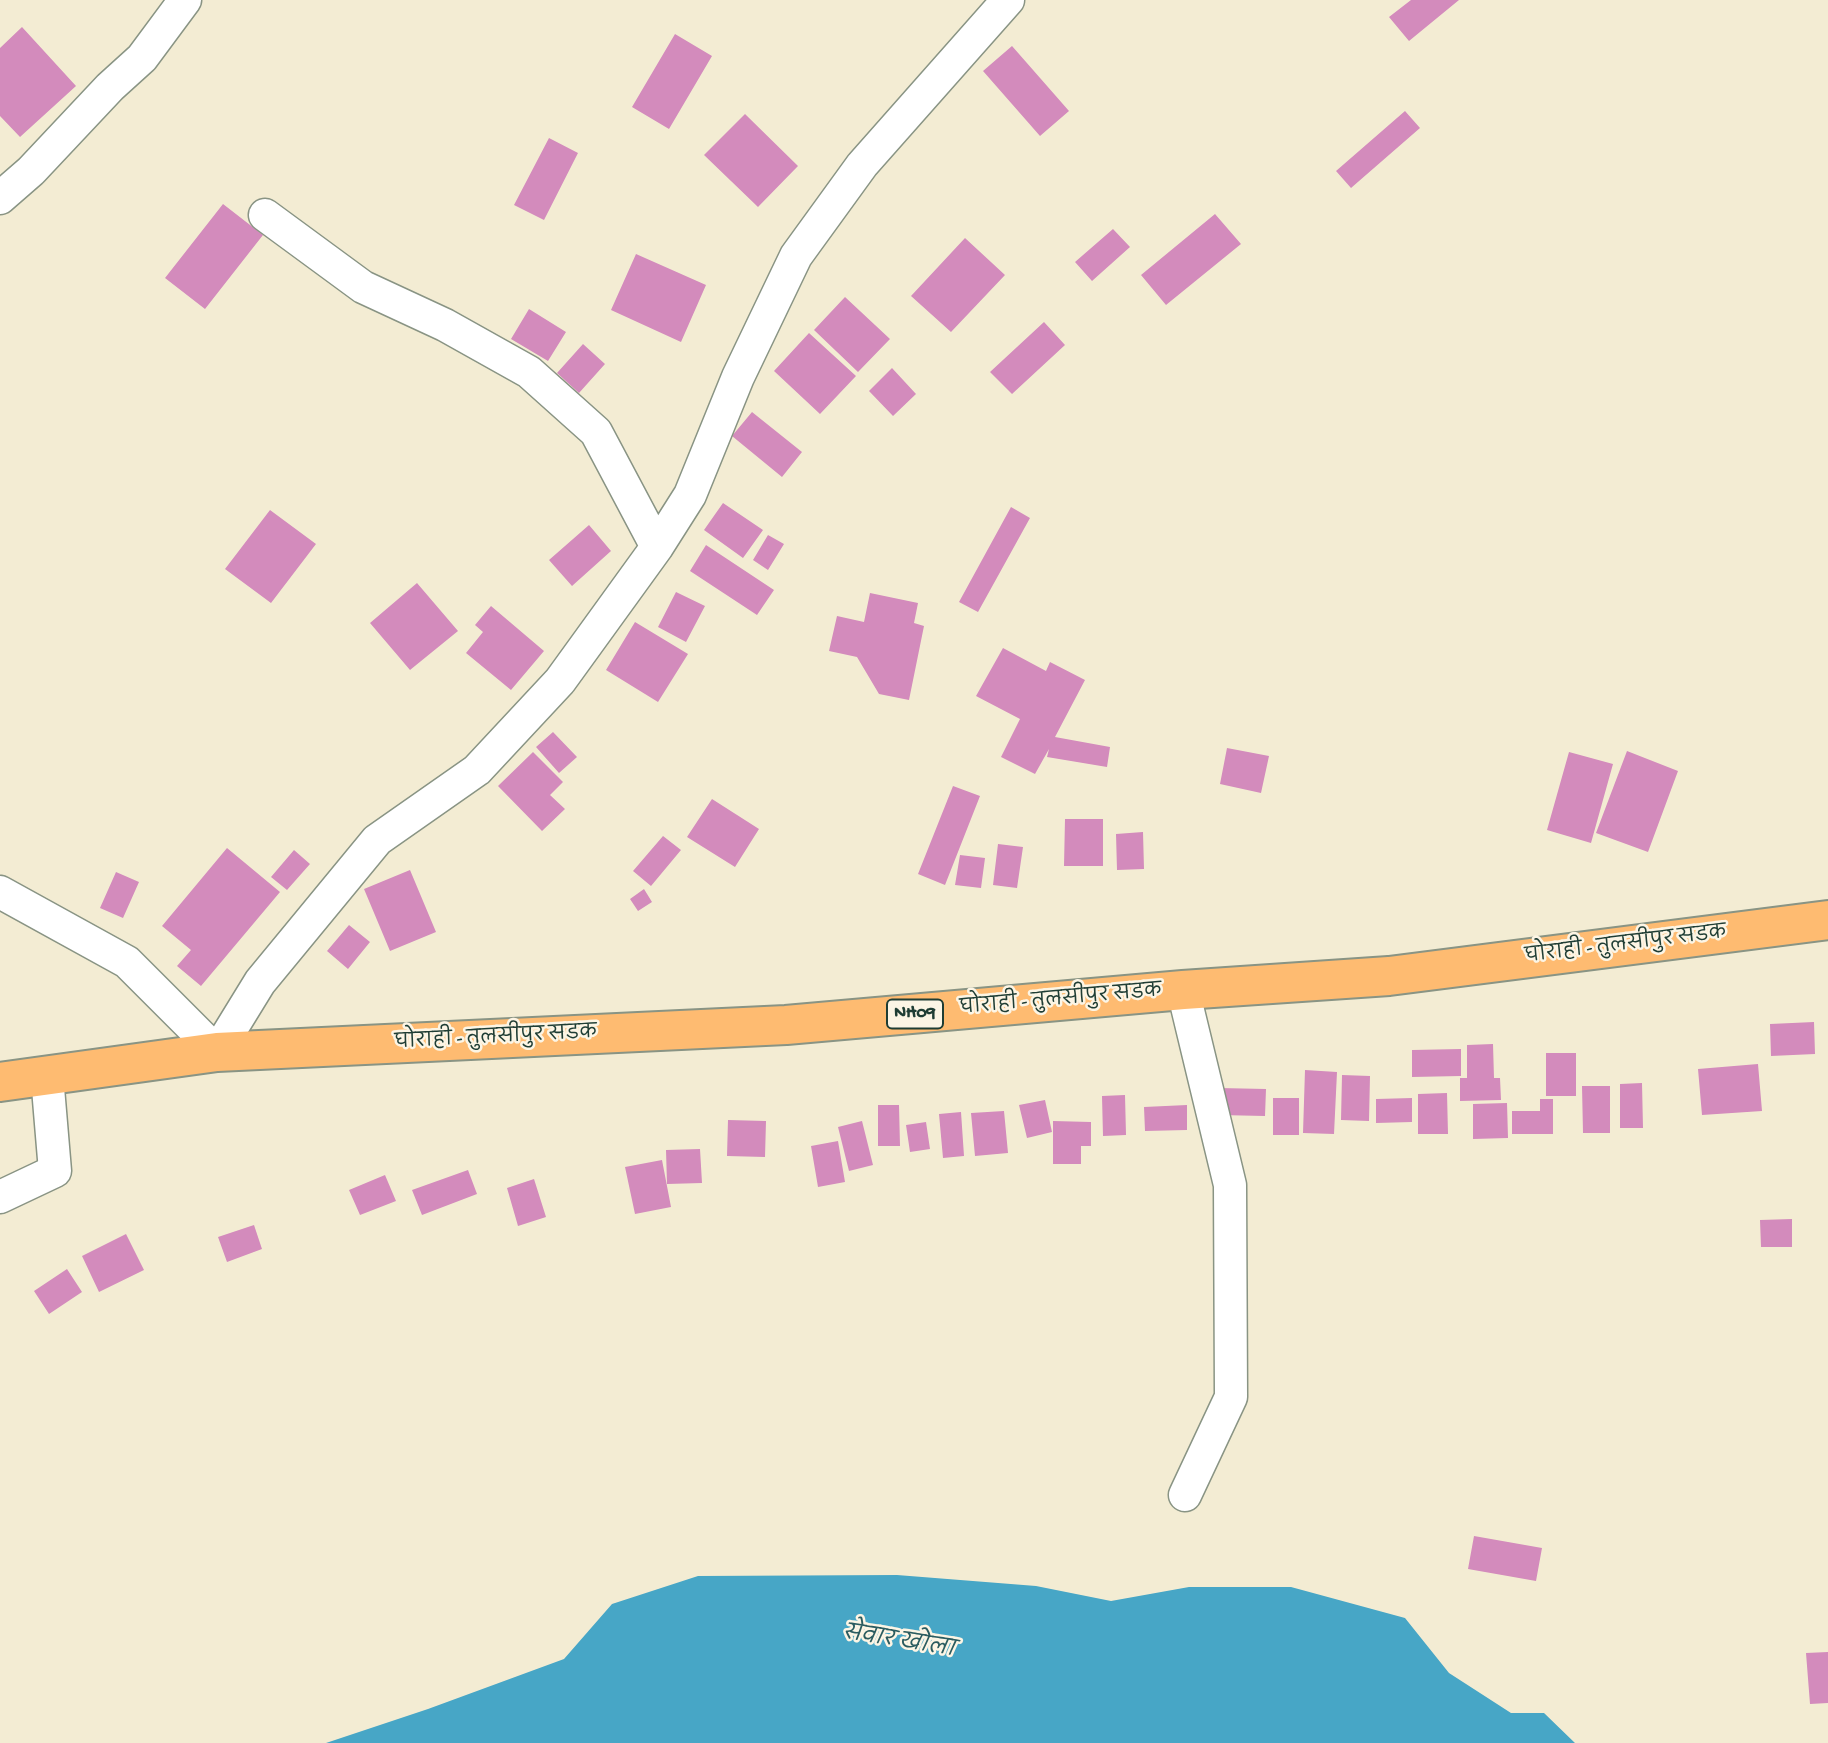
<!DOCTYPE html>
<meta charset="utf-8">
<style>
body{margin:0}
canvas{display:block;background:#f3ecd3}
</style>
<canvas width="1828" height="1743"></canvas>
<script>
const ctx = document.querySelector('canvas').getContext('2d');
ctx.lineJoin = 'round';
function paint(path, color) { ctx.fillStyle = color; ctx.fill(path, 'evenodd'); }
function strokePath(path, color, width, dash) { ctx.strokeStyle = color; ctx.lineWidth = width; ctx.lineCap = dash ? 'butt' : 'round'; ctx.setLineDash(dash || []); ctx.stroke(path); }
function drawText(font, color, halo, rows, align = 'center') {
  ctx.font = font + ' "Gochi Hand","Playpen Sans Deva",sans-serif'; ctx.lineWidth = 5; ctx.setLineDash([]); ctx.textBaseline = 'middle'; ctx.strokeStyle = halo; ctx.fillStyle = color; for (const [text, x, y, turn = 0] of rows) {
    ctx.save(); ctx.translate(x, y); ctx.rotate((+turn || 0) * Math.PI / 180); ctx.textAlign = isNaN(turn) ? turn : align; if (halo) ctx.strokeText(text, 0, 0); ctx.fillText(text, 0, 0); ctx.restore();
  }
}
paint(new Path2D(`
 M897,1575L1036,1586L1111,1601L1189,1587H1291L1405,1618L1449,1673L1511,1713H1544L1575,1743H326L428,1709L564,1659L612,1604L698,1576Z`), '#47a6c6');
paint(new Path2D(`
 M1411,0H1459L1409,41L1389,17Z
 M22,27L76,86L20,137L0,116V48Z
 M675,34L712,56L669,129L632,107Z
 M1012,46L1069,111L1040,136L983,71Z
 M1405,111L1420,128L1351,188L1336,171Z
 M745,114L798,166L758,207L704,155Z
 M549,138L578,153L544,220L514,205Z
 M223,204L263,235L205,309L165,278Z
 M1215,214L1241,244L1166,305L1141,275Z
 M1113,229L1130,247L1092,281L1075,262Z
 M965,238L1005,275L951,332L911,296Z
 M636,254L706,285L681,342L611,310Z
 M845,297L890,339L858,372L814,330Z
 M529,309L566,332L548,361L511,339Z
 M1044,322L1065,345L1012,394L990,372Z
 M809,333L856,376L820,414L774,371Z
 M583,344L605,364L579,393L557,373Z
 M892,368L916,394L893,416L869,391Z
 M752,412L802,452L782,477L732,436Z
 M723,503L763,530L743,558L704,530Z
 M1011,507L1030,518L978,612L959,602Z
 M270,510L316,544L271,603L225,569Z
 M589,525L611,551L572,586L549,560Z
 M768,535L784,544L768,570L753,560Z
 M706,545L774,590L757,615L690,571Z
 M417,583L458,631L410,670L370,623Z
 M676,592L705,606L686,642L658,627Z
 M870,593L918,603L914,623L924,626L909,700L879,694L857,657L829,651L837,616L864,622Z
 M491,606L544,651L511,690L466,653L483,632L475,625Z
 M635,622L688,654L658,702L606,670Z
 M1003,648L1046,671L1050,662L1085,680L1055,737L1110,747L1107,767L1047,757L1049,749L1035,774L1001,757L1020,719L976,696Z
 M553,732L577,757L559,773L536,747Z
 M1227,748L1269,756L1261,793L1220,784Z
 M1627,751L1678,771L1648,852L1596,833Z
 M533,752L563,782L550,795L565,809L542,831L498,786Z
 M1569,752L1613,764L1591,843L1547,830Z
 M953,786L980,796L945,885L918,874Z
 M712,799L759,829L735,867L687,837Z
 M1065,819H1103V866H1064Z
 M1143,832L1144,869L1117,870L1116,834Z
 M663,836L681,850L651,886L633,871Z
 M998,844L1023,847L1017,888L993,885Z
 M227,848L280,892L201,986L177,966L191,950L162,926Z
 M294,850L310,864L287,890L271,877Z
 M960,855L985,858L981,888L955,885Z
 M410,870L436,932L390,951L364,889Z
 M116,872L139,882L123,918L100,908Z
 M644,889L652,902L638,911L630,899Z
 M349,925L370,942L348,969L327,951Z
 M1814,1022L1815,1054L1771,1056L1770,1024Z
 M1493,1044L1494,1078H1500L1501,1100L1460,1101V1078H1467V1045Z
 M1461,1049V1076L1412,1077V1050Z
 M1546,1053H1576V1096H1546Z
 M1758,1064L1762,1111L1702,1115L1698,1069Z
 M1305,1070L1337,1072L1334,1134L1303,1133Z
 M1342,1075L1370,1076L1369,1121L1341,1120Z
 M1642,1083L1643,1128H1620V1084Z
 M1582,1086H1610V1133H1583Z
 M1219,1088L1266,1089L1265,1116L1219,1115Z
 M1447,1093L1448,1134H1418V1094Z
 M1125,1095L1126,1135L1103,1136L1102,1096Z
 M1273,1098H1299V1135H1273Z
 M1412,1098V1122L1376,1123V1099Z
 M1540,1099H1553V1134H1512V1111H1540Z
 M1045,1100L1052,1132L1027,1138L1019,1105Z
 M1507,1103L1508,1138L1473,1139V1104Z
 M878,1105H899L900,1146H878Z
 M1187,1105V1130L1145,1131L1144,1107Z
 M1004,1111L1008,1153L975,1156L971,1113Z
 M961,1112L964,1156L943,1158L939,1114Z
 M728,1120L766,1121L765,1157L727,1156Z
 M862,1121L873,1165L849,1171L838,1127Z
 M1053,1121L1091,1122V1146H1081V1164H1053Z
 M926,1122L930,1149L910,1152L906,1125Z
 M838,1141L845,1182L818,1187L811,1146Z
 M700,1149L702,1183L667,1184L666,1150Z
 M662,1160L671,1207L635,1214L625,1167Z
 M468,1170L477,1194L422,1215L412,1190Z
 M385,1175L396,1201L360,1215L349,1190Z
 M534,1179L546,1217L518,1226L507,1188Z
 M1792,1219V1247H1761L1760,1220Z
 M254,1225L262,1249L227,1262L218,1237Z
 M126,1234L144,1270L99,1292L82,1256Z
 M67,1269L82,1292L49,1314L34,1291Z
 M1474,1536L1542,1548L1536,1581L1468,1569Z
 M1828,1652V1703L1810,1704L1806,1653Z`), '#d38bbc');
const minor = new Path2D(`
 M0,198L31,171L110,87L142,58L185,0
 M265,215L363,287L445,325L529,372L596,432L657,547
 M0,892L127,962L217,1052L260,982L377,840L477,770L560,681L657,547L690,495L738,377L796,256L862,165L1008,0
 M1183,990L1230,1185L1231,1397L1185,1495
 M0,1197L55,1171L47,1076`);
const primary = new Path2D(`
 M0,1082L217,1052L786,1025L1183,990L1389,976L1828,920`);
strokePath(minor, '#899484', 35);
strokePath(primary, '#899484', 42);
strokePath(minor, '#fff', 32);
strokePath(primary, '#febb71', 38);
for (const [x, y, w] of [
 [915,1014,56]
]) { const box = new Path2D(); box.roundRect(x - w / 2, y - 14.5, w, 29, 5); ctx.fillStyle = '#fcf5e5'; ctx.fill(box); strokePath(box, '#1f3d34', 2); }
drawText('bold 18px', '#1f3d34', null, [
 ["NH09",915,1014]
]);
drawText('19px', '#1f3d34', '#fcf5e5', [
 ["घोराही - तुलसीपुर सडक",1626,946,-7],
 ["घोराही - तुलसीपुर सडक",1061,1001,-5],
 ["घोराही - तुलसीपुर सडक",496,1039,-3]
]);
drawText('italic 21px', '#2b5c60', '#fcf5e5', [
 ["सेवार खोला",898,1643,9]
]);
</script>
